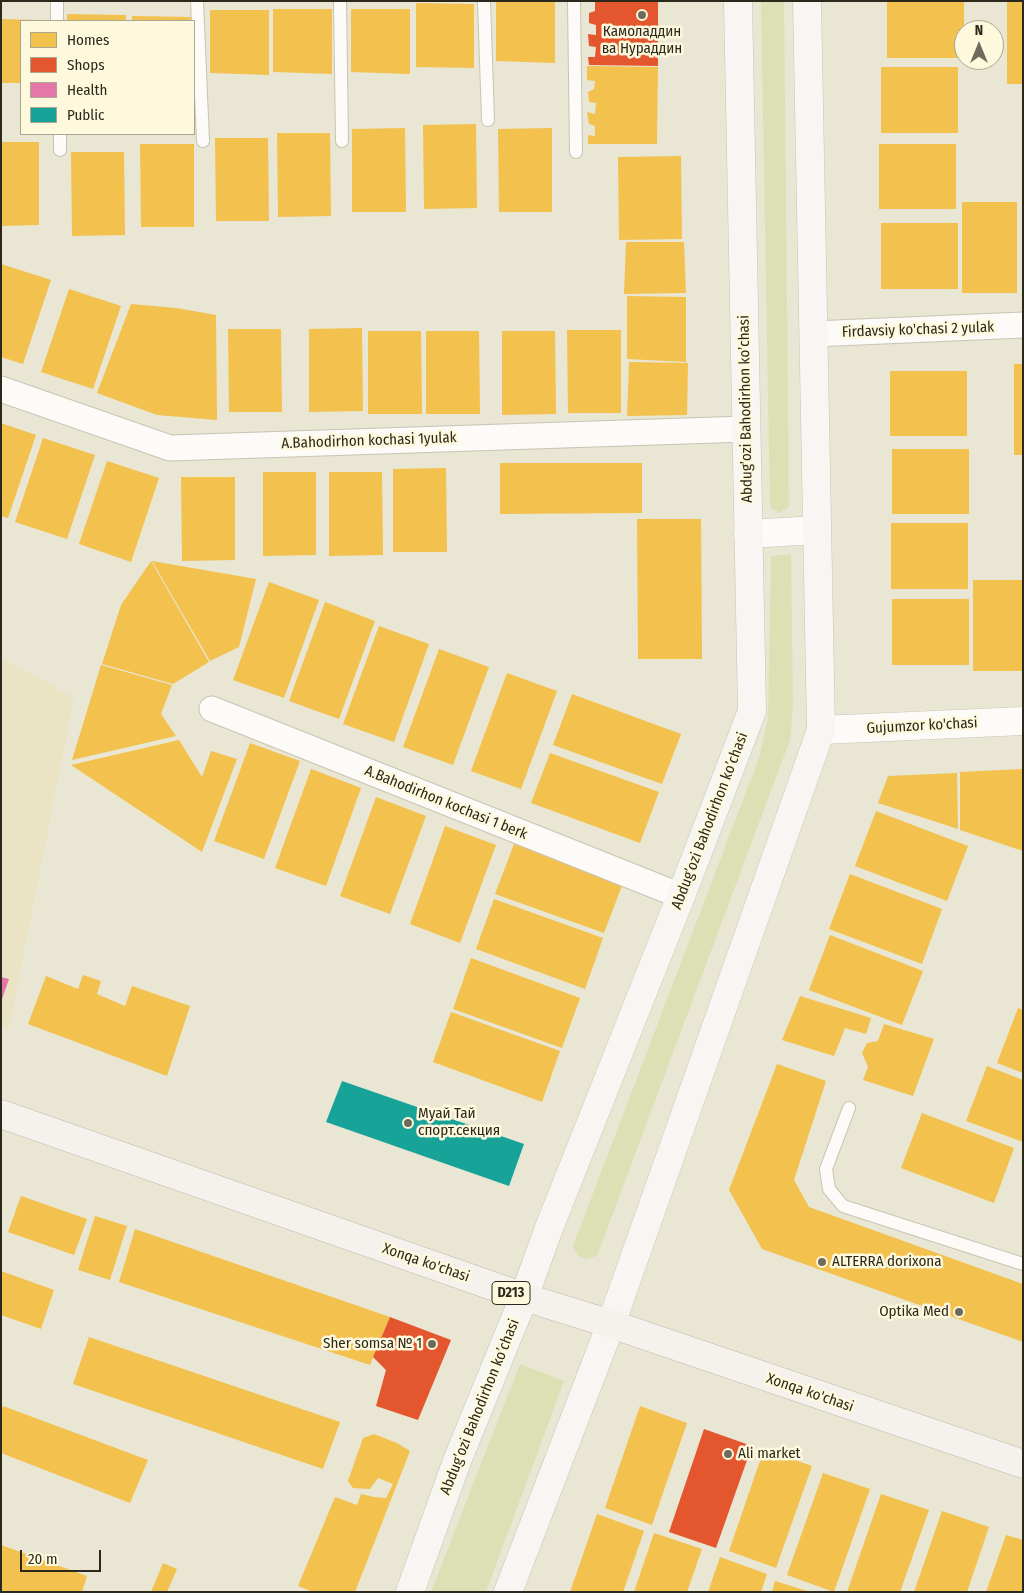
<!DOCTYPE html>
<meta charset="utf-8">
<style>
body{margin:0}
#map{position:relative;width:1024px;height:1593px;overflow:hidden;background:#e9e6d3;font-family:"Fira Sans Condensed",sans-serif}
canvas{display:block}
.frame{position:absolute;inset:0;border:2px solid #2c291c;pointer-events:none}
.legend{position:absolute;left:20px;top:20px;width:175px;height:115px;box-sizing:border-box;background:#fef9dd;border:1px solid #aaa690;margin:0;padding:6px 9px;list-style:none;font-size:15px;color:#2c291c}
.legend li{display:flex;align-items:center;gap:10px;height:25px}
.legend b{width:25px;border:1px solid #aaa690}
.north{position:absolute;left:954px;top:20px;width:50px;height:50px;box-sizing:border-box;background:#fef9dd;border:1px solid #aaa690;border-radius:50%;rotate:0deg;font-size:14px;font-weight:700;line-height:20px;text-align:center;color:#2c291c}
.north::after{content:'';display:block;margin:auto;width:18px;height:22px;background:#6e6b5c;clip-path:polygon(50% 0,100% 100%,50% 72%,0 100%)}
.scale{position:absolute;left:20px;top:1550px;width:81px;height:22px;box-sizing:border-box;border:2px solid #2c291c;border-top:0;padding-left:6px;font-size:15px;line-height:18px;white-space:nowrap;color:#2c291c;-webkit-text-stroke:4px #fef9dd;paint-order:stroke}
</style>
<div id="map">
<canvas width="1024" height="1593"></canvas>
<div class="frame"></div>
<ul class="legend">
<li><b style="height:14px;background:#f2c14e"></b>Homes</li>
<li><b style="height:14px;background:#e4572e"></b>Shops</li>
<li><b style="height:14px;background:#e377a8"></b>Health</li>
<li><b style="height:14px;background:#17a398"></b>Public</li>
</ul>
<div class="north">N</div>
<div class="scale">20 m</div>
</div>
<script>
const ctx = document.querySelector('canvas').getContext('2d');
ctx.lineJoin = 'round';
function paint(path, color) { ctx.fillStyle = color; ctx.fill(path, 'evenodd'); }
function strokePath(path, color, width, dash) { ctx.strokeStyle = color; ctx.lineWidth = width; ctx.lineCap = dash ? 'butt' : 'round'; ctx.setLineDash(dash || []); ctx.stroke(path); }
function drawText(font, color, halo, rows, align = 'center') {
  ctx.font = font + ' "Fira Sans Condensed",sans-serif'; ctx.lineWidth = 5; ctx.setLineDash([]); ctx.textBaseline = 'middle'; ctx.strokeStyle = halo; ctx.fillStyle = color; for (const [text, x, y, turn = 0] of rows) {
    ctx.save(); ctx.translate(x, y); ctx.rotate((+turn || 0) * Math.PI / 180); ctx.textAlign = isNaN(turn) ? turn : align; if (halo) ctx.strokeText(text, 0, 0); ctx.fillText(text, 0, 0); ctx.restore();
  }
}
paint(new Path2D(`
 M1,657L74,698L9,1029L1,1026Z`), '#eae3c4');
paint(new Path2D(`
 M761,1H784L789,507L779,513L770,507Z
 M791,554L793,707L790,740L597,1256L585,1259L578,1255L573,1246L759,758L768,718L771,556Z
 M520,1364L564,1381L486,1592H431Z`), '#dbe1b4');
paint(new Path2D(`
 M496,1H555V63L496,61Z
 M887,1H964V58H887Z
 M1007,1H1023V84H1007Z
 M416,3L474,4V68L416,67Z
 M273,9H332V74L273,72Z
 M351,9H410V74L351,72Z
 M210,10H269V75L210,73Z
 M67,14L126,15V21H67Z
 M132,16L191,17V21H132Z
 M1,19L36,20V21H21V83H1Z
 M587,66L658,67L657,144H588V135L595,136V126L589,124L587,112L595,114L596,103L589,102L588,92L594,89L595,81L587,80Z
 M881,67H958V133H881Z
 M476,124L477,208L424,209L423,125Z
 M405,128L406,212H352V129Z
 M552,128V212H499L498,129Z
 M277,133H330L331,216L278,217Z
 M215,138H268L269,221H216Z
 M1,142H39V225L1,226Z
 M140,144H194V227H141Z
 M879,144H956V209H879Z
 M71,152H124L125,235L72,236Z
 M681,156L682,239L619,240L618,157Z
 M962,202H1017V293H962Z
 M881,223H958V289H881Z
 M626,242H684L686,293L624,294Z
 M1,264L51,280L23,364L1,357Z
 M69,289L121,306L93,389L41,372Z
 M627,296L686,297V362L627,359Z
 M131,304L176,308L216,315L217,420L157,415L97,393Z
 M362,328L363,411L309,412V329Z
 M228,329H281L282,412H229Z
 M567,330H621V413H568Z
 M368,331H421L422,414H368Z
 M426,331H479L480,414H426Z
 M502,331H555L556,414L502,415Z
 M629,362L688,363L687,415L627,416Z
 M1014,364H1023V455H1014Z
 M890,371H967V436H890Z
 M1,423L36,435L8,518L1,516Z
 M43,438L95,455L67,539L15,522Z
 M892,449H969V514H892Z
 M107,461L159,478L131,562L79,544Z
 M500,463H642V513L500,514Z
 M446,468L447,552H393V469Z
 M263,472H316V555L263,556Z
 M329,472H382L383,555L329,556Z
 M181,477H235V560L182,561Z
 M637,519H701L702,659H638Z
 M891,523H968V589H891Z
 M151,561L209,662L173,684L102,664L121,605Z
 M152,561L256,579L239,647L210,661Z
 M973,580H1023V671H973Z
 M269,582L319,600L284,698L233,680Z
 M892,599H969V665H892Z
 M325,602L375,621L339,719L289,701Z
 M379,626L429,644L394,742L343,724Z
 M439,649L489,667L453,765L403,747Z
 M101,665L172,685L161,714L176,736L72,760Z
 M507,673L557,691L521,789L471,771Z
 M572,694L681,734L662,784L553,745Z
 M179,740L202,777L211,751L237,759L202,852L71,765Z
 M250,743L300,761L264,859L214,841Z
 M550,753L659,792L640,843L531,803Z
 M311,769L361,788L326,886L275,868Z
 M1023,769V851L960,830V772Z
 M957,773L958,829L878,803L888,776Z
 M376,797L426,816L390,914L340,896Z
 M876,811L968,846L947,901L855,866Z
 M445,826L496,845L460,943L410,924Z
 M514,844L623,883L604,933L495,894Z
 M850,874L942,909L922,964L829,929Z
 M494,899L603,938L585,989L476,949Z
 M830,935L923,971L902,1025L809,990Z
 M471,958L580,998L562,1048L453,1009Z
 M83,975L101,981L97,994L125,1006L132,986L190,1006L167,1076L28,1024L46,976L78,989Z
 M800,996L871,1018L866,1034L845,1028L834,1056L782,1040Z
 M1018,1008L1023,1010V1073L997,1063Z
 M451,1012L560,1051L542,1102L433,1062Z
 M884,1024L934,1039L913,1096L863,1080L868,1067L862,1053L867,1043L878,1041Z
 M777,1064L826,1081L794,1180L809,1207L1023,1284V1342L762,1249L729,1190Z
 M987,1066L1023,1080V1142L966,1121Z
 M922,1113L1014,1148L994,1203L901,1168Z
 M21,1196L87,1219L74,1255L8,1232Z
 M95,1216L127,1226L110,1280L78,1270Z
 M135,1229L390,1317L370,1365L119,1282Z
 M1,1271L54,1290L41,1329L1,1315Z
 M89,1337L340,1422L323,1469L73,1384Z
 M3,1406L148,1460L130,1503L1,1453V1411Z
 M640,1406L687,1423L652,1525L605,1508Z
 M374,1434L397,1443L410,1451L355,1592H313L298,1586L335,1497L357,1505L361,1494L374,1497L386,1498L393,1484L378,1478L370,1489L353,1488L348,1481L363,1438Z
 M764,1449L812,1466L776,1568L729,1551Z
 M823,1473L870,1489L834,1592L787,1575Z
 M881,1494L929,1510L900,1592H847Z
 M942,1511L989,1527L967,1592H914Z
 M597,1514L644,1531L623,1592H570Z
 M654,1533L702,1549L687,1592H634Z
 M1006,1535L1023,1540V1592H986Z
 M1,1545L87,1576L82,1592H1Z
 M720,1557L767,1574L761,1592H708Z
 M163,1563L177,1569L167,1592H151Z
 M775,1581L807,1591L806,1592H772Z`), '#f2c14e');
paint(new Path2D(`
 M595,1H658V66L589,65L588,57H595L596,47L589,46L588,34L596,35V25L589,23V13L595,11Z
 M390,1317L451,1340L418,1420L376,1406L386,1370L373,1357Z
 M704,1429L752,1446L716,1548L669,1532Z`), '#e4572e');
paint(new Path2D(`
 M1,977L9,979L2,999H1Z`), '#e377a8');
paint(new Path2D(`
 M342,1081L524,1144L509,1186L326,1122Z`), '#17a398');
const service = new Path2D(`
 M57,1V21
 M197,1L203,141
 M340,1L342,141
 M484,1L488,120
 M574,1L576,152
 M60,134V150
 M849,1108L826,1169L829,1189L843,1206L1023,1264`);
const minor = new Path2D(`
 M813,334L1023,325
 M1,389L170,448L746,429
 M212,709L681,896`);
const tertiary = new Path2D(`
 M748,534L817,530
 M821,730L1023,721`);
const secondary = new Path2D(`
 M410,1592L457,1461L524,1297L549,1228L681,896L752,711L738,1
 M508,1592L611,1324L821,730L807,1`);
const primary = new Path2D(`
 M1,1114L524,1297L611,1324L1023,1464`);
strokePath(service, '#c7c4b5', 14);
strokePath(minor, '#c7c4b5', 27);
strokePath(tertiary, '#c7c4b5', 29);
strokePath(secondary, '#c7c4b5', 29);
strokePath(primary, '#c0b7ac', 29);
strokePath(service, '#fcfbf8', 12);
strokePath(minor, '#fcfbf8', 25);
strokePath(tertiary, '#fcfbf8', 28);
strokePath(secondary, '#f8f6f2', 28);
strokePath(primary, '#f5f1ed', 28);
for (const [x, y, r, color] of [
 [642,15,5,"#6e6b5c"],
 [408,1123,5,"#6e6b5c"],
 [822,1262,5,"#6e6b5c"],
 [959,1312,5,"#6e6b5c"],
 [432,1344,5,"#6e6b5c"],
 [728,1454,5,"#6e6b5c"]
]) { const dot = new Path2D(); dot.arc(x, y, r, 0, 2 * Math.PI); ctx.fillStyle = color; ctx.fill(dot); strokePath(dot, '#fef9dd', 2); }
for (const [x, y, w] of [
 [511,1293,38]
]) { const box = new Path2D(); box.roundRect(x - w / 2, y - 11.5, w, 23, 4); ctx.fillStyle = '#fef9dd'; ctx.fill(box); strokePath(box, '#2c291c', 1); }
drawText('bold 14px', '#2c291c', null, [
 ["D213",511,1293]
]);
drawText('15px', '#2c291c', '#fef9dd', [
 ["Камоладдин",642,32,"center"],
 ["ва Нураддин",642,49,"center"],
 ["Муай Тай",418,1114],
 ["спорт.секция",418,1131],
 ["ALTERRA dorixona",832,1262],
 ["Optika Med",949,1312,"right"],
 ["Sher somsa № 1",422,1344,"right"],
 ["Ali market",738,1454]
], 'left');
drawText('15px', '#2c291c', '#fef9dd', [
 ["Firdavsiy ko'chasi 2 yulak",918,330,-2],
 ["Abdug’ozi Bahodirhon ko’chasi",746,409,-91],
 ["A.Bahodirhon kochasi 1yulak",369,441,-2],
 ["Gujumzor ko'chasi",922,726,-3],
 ["A.Bahodirhon kochasi 1 berk",446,803,22],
 ["Abdug’ozi Bahodirhon ko’chasi",710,821,-69],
 ["Xonqa ko'chasi",426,1263,19],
 ["Xonqa ko'chasi",810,1393,19],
 ["Abdug’ozi Bahodirhon ko’chasi",480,1407,-68]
]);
</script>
